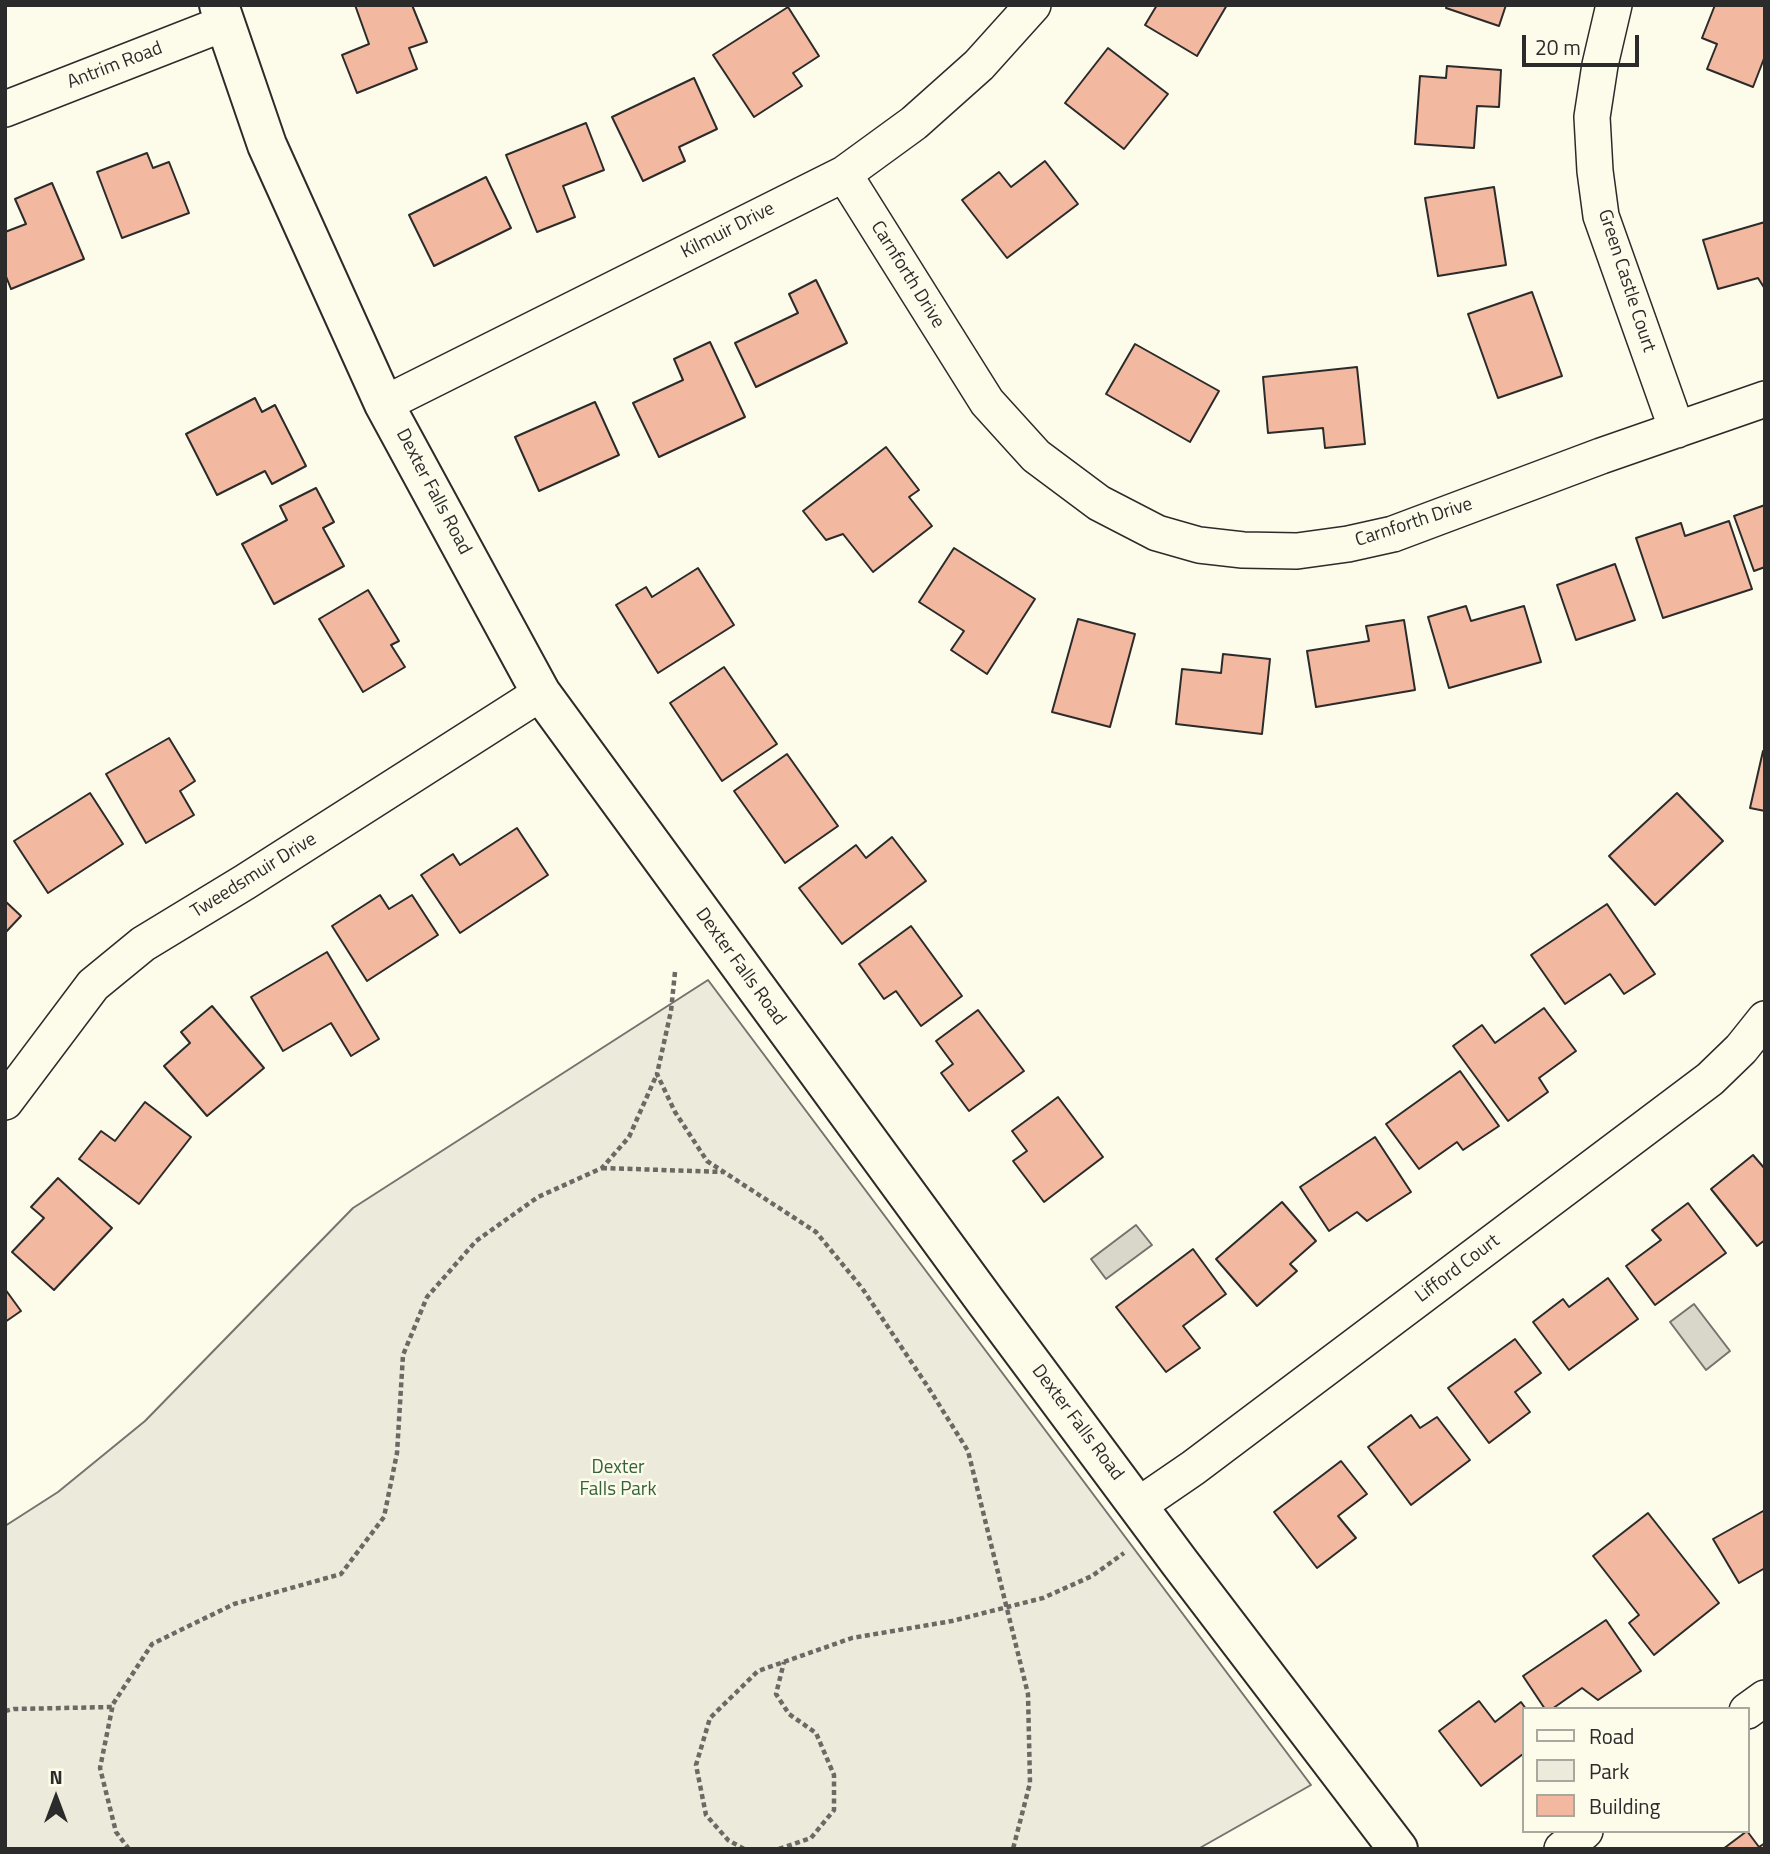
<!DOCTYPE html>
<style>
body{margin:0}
#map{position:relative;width:1770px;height:1854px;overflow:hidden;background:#fdfbea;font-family:"Titillium Web",sans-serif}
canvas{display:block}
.frame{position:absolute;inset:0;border:7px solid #2b2b2b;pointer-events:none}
.legend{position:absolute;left:1522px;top:1707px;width:228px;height:126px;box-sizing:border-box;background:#fdfbea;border:2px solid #a9a89e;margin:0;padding:9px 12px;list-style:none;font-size:21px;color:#2b2b2b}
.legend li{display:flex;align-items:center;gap:14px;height:35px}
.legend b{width:35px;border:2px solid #a9a89e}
.north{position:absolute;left:21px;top:1763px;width:70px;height:70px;-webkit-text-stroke:5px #fdfbea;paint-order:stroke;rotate:0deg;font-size:19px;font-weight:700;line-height:28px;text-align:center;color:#2b2b2b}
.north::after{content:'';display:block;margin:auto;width:24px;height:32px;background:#2b2b2b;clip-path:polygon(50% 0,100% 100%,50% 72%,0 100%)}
.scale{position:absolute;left:1522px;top:35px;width:117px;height:32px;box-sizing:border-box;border:4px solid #2b2b2b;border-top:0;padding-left:9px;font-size:21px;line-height:24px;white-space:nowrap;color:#2b2b2b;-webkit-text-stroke:5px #fdfbea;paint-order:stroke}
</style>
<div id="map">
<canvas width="1770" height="1854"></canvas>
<div class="frame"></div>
<ul class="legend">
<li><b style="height:9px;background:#fdfbea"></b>Road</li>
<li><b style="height:19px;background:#ecebdb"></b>Park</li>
<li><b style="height:19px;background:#f2b8a0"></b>Building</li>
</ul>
<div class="north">N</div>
<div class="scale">20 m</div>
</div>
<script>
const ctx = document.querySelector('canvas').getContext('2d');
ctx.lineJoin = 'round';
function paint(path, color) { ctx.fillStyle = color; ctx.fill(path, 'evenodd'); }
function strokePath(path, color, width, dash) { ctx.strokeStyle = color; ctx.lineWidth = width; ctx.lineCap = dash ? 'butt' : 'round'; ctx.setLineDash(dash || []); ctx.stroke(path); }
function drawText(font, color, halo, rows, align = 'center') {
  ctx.font = font + ' "Titillium Web",sans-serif'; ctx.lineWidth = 5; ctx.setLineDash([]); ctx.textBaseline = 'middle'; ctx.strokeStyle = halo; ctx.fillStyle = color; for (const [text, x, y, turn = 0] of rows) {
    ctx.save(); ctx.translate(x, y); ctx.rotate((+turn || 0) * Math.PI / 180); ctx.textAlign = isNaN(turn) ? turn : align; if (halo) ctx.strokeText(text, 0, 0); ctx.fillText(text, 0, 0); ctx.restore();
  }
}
const green = new Path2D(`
 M708,980L1311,1785L1198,1849H5V1526L58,1492L145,1421L353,1208Z`);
paint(green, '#ecebdb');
strokePath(green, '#74746e', 2);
const water = new Path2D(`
 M1136,1225L1152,1245L1106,1279L1091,1259Z
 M1694,1304L1730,1351L1706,1370L1670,1322Z`);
paint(water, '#d8d7c9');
strokePath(water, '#74746e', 2);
const building = new Path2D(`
 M355,5H412L427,42L409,48L417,69L357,93L342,55L369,44Z
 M1157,5H1227L1197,56L1145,25Z
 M1447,5H1506L1499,26L1446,8Z
 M1715,5H1765V56L1753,87L1707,69L1717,44L1702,38Z
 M788,7L819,56L793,73L802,86L754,117L713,55Z
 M1108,48L1168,94L1124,149L1065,103Z
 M1447,66L1501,70L1499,107L1477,106L1474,148L1415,144L1420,76L1446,78Z
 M694,78L717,129L679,147L685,161L643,181L612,117Z
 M586,123L604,170L563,186L575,217L537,232L506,155Z
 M147,153L153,168L169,162L189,213L122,238L97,172Z
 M1045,161L1078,204L1007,258L962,200L999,172L1011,187Z
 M486,177L511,228L434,266L409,215Z
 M52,183L84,259L11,289L5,274V232L26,224L15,199Z
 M1494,187L1506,265L1438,276L1425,198Z
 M1765,222V289L1758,278L1718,289L1703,240Z
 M816,280L847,343L756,387L735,343L798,313L789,294Z
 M1532,292L1562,376L1498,398L1468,314Z
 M710,342L745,417L659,457L633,403L683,380L674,359Z
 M1135,344L1219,391L1190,442L1106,394Z
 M1357,367L1365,444L1325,448L1323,428L1268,433L1263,377Z
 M255,398L262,412L275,405L306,466L272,484L265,471L217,495L186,434Z
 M595,402L619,455L539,491L515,437Z
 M886,447L919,490L909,497L932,526L873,572L843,534L826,540L803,511Z
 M316,488L334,522L323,528L344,566L274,604L242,544L287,520L280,506Z
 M1765,505V567L1754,571L1734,516Z
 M1729,521L1752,589L1663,618L1636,538L1681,523L1685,536Z
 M954,548L1035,599L987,674L951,650L964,631L919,602Z
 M1615,564L1635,620L1576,640L1557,585Z
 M698,568L734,625L658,673L616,605L646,587L652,597Z
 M368,590L399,641L391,645L405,667L363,692L319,619Z
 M1466,606L1471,621L1524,606L1541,662L1449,688L1428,617Z
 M1078,619L1135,634L1110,727L1052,712Z
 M1404,620L1415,690L1316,707L1307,651L1369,641L1366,626Z
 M1223,654L1270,659L1262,734L1176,724L1182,669L1221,673Z
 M724,667L777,744L722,781L670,703Z
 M169,738L195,781L180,791L194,815L146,843L106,774Z
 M1763,751L1765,752V811L1750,808Z
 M787,754L838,826L785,863L734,791Z
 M90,793L123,844L48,893L14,841Z
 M1677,793L1723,841L1655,905L1609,856Z
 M517,828L548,875L460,933L421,875L453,854L460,865Z
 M892,837L926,881L842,944L799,888L856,845L866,858Z
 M380,895L389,909L412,895L438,935L367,981L332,926Z
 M5,901L21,916L5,933Z
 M1607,904L1655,974L1624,994L1610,974L1565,1004L1531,955Z
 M911,926L962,996L921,1026L896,991L884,999L859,964Z
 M327,952L379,1039L351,1056L331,1023L283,1051L251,997Z
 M212,1006L264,1068L207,1116L164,1066L190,1043L181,1032Z
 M1544,1008L1576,1051L1539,1078L1548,1092L1508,1121L1453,1046L1482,1025L1495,1043Z
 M978,1010L1024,1071L969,1111L941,1073L953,1064L936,1041Z
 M1460,1071L1499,1126L1463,1150L1457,1142L1419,1169L1386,1124Z
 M1058,1097L1103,1157L1044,1202L1013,1161L1027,1151L1012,1131Z
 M145,1102L191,1137L139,1204L79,1159L101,1131L115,1141Z
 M1375,1137L1411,1192L1367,1221L1357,1212L1329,1231L1300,1187Z
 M1753,1155L1765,1169V1240L1757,1246L1711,1189Z
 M58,1178L112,1228L54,1290L12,1252L44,1218L31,1207Z
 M1282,1202L1316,1241L1290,1264L1297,1271L1257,1306L1216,1259Z
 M1688,1203L1726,1253L1655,1305L1626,1266L1661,1240L1652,1230Z
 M1193,1249L1226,1294L1183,1326L1200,1348L1166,1372L1116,1307Z
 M1608,1278L1638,1319L1569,1370L1533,1322L1563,1299L1569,1307Z
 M5,1289L21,1311L5,1322Z
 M1515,1339L1541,1373L1515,1392L1530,1412L1489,1443L1448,1388Z
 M1411,1415L1420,1428L1437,1417L1470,1460L1411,1505L1368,1447Z
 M1341,1461L1367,1494L1338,1516L1356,1538L1317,1568L1274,1512Z
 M1765,1510V1568L1739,1583L1713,1539Z
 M1648,1513L1719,1603L1654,1655L1629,1623L1639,1615L1593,1556Z
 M1606,1620L1641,1671L1598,1700L1582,1688L1552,1709H1545L1523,1676Z
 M1479,1701L1495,1722L1521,1702L1526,1709H1523V1754L1481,1786L1439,1731Z
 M1747,1831L1759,1847L1765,1843V1849H1723Z`);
paint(building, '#f2b8a0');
strokePath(building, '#2b2b2b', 2);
const minor = new Path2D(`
 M1614,5L1600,65L1592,117L1595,171L1601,216L1677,430
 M5,109L225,23
 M844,174L987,402L1036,456L1099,503L1157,533L1199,545L1243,550L1297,551L1348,544L1393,534L1601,456L1765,399
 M384,404L844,174L914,123L979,65L1033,5
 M5,1102L93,985L143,944L245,882L541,693
 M1139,1505L1193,1468L1710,1079L1741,1049L1765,1019
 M1747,1711L1765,1698
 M1562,1849L1585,1831`);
const tertiary = new Path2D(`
 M219,5L267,145L384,404L541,693L986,1302L1180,1563L1398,1849`);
strokePath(minor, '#2b2b2b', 38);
strokePath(tertiary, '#2b2b2b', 42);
strokePath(new Path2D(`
 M675,972L671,1011L657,1074L675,1112L707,1161L816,1232L862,1288L928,1387L968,1451L1028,1694L1030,1783L1013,1849
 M602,1168L723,1172
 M5,1711L14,1709L112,1707
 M129,1849L116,1832L100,1768L113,1704L152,1644L234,1604L341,1574L384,1517L397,1453L403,1355L427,1297L476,1241L538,1197L602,1168L629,1137L657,1074
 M744,1849L728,1840L706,1815L696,1765L710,1718L758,1671L852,1638L952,1621L1043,1598L1092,1576L1124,1553
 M779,1849L811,1838L834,1810V1775L816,1733L789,1714L776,1694L784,1662`), '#6a6964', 4.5, [5, 3.5]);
strokePath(minor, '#fdfbea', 35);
strokePath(tertiary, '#fdfbea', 38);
drawText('19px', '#2b2b2b', '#fdfbea', [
 ["Antrim Road",115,66,-21],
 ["Kilmuir Drive",728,231,-27],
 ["Carnforth Drive",907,275,58],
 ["Green Castle Court",1626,281,72],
 ["Dexter Falls Road",433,492,62],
 ["Carnforth Drive",1414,523,-18],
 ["Tweedsmuir Drive",254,876,-32],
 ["Dexter Falls Road",740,967,54],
 ["Lifford Court",1458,1269,-37],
 ["Dexter Falls Road",1077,1423,53]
]);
drawText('19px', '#34623c', '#fdfbea', [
 ["Dexter",618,1468],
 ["Falls Park",618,1490]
]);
</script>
